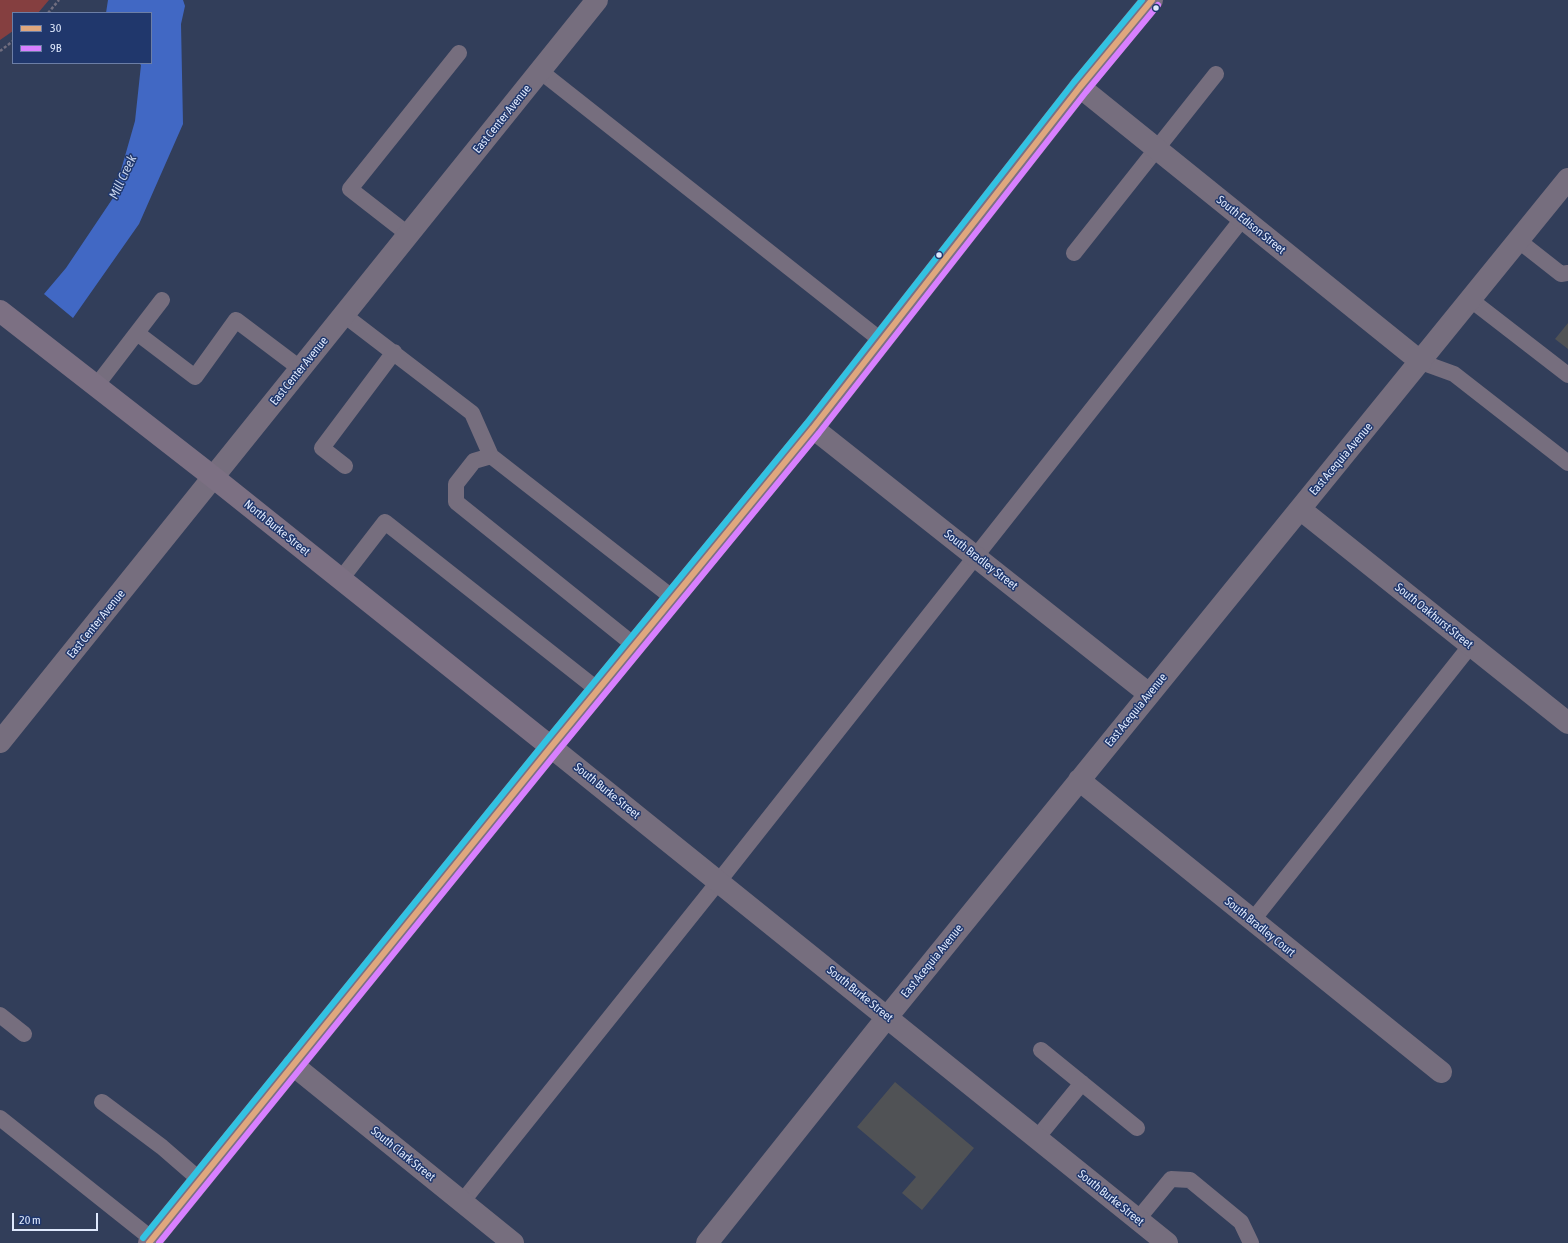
<!DOCTYPE html>
<html>
<head>
<meta charset="utf-8">
<style>
  body { margin:0 }
  #map { position:relative; width:1568px; height:1243px; overflow:hidden; background:#323e5a; font-family:"Asap Condensed",sans-serif }
  canvas { display:block }
  .legend { position:absolute; left:12px; top:12px; width:140px; height:52px; box-sizing:border-box; background:#20376c; border:1px solid #6c7ea6; margin:0; padding:5px 7px; list-style:none; font-size:12px; color:#dfe9fd }
  .legend li { display:flex; align-items:center; gap:8px; height:20px }
  .legend b { width:20px; border:1px solid #6c7ea6 }
  .scale { position:absolute; left:12px; top:1213px; width:86px; height:18px; box-sizing:border-box; border:2px solid #dfe9fd; border-top:0; padding-left:5px; font-size:12px; line-height:14px; white-space:nowrap; color:#dfe9fd; -webkit-text-stroke:3px #20376c; paint-order:stroke }
</style>
</head>
<body>
<div id="map">
<canvas width="1568" height="1243"></canvas>
<ul class="legend">
<li><b style="height:5px;background:#dfa77e"></b>30</li>
<li><b style="height:5px;background:#d880ff"></b>9B</li>
</ul>
<div class="scale">20 m</div>
</div>
<script>
const c = document.querySelector('canvas').getContext('2d');
c.lineJoin = 'round';
function fillPath(path, color) {
  c.fillStyle = color;
  c.fill(path, 'evenodd');
}
function shape(rows) {
  const path = new Path2D();
  for (const r of rows) {
    path.moveTo(r[0], r[1]);
    for (let i = 2; i < r.length; i += 2) path.lineTo(r[i], r[i + 1]);
  }
  return path;
}
function stroke(path, color, width, dash) {
  c.strokeStyle = color;
  c.lineWidth = width;
  c.lineCap = dash ? 'butt' : 'round';
  c.setLineDash(dash || []);
  c.stroke(path);
}
function label(font, color, halo, rows, align = 'center') {
  c.font = font + ' "Asap Condensed",sans-serif';
  c.lineWidth = 3;
  c.setLineDash([]);
  c.textBaseline = 'middle';
  c.strokeStyle = halo;
  c.fillStyle = color;
  for (const [text, x, y, turn = 0] of rows) {
    c.save();
    c.translate(x, y);
    c.rotate((+turn || 0) * Math.PI / 180);
    c.textAlign = isNaN(turn) ? turn : align;
    if (halo) c.strokeText(text, 0, 0);
    c.fillText(text, 0, 0);
    c.restore();
  }
}
fillPath(shape([
  [0,0,49,0,38,13,13,13,13,31,0,40]
]), '#853f40');
fillPath(shape([
  [108,0,183,0,185,6,181,24,183,124,139,224,73,318,44,294,66,268,113,198,135,121,141,65,139,63,151,63,151,13,106,13]
]), '#4168c4');
fillPath(shape([
  [1568,323,1568,349,1555,339],
  [895,1082,974,1148,922,1210,902,1193,916,1177,857,1127]
]), '#505255');
stroke(shape([
  [48,13,59,0],
  [0,51,13,41]
]), '#716e7f', 2.5, [3, 2]);
stroke(shape([
  [540,71,882,341],
  [409,235,350,189,459,53],
  [1519,241,1561,274,1568,273],
  [1074,253,1216,74],
  [1471,300,1568,375],
  [344,315,472,413,491,456],
  [137,333,195,377,236,320,301,369],
  [1421,362,1454,374,1568,463],
  [96,386,162,300],
  [345,466,322,448,394,352],
  [341,579,385,522,598,690],
  [634,645,456,502,456,484,474,461,491,456,673,598],
  [1252,921,1471,645],
  [0,1015,24,1034],
  [1041,1050,1137,1128],
  [102,1102,162,1147,200,1180],
  [0,1118,152,1239],
  [1037,1138,1082,1083],
  [462,1202,719,881,1243,218],
  [1138,1219,1171,1179,1190,1180,1241,1222,1251,1243]
]), '#766e7e', 16);
stroke(shape([
  [1080,87,1421,362],
  [813,428,1149,694],
  [1300,509,1568,723],
  [0,742,597,0],
  [551,747,1167,1243],
  [1079,780,1441,1072],
  [293,1065,513,1243],
  [707,1243,888,1016,1568,179]
]), '#766e7e', 22);
stroke(shape([
  [0,311,213,477,551,747],
  [149,1243,551,747,813,428,1080,87,1152,0]
]), '#7c7083', 22);
stroke(shape([
  [149,1243,551,747,813,428,1080,87,1152,0]
]), '#dfa77e', 6);
stroke(shape([
  [159,1243,557,752,819,433,1086,92,1158,5]
]), '#d880ff', 6);
stroke(shape([
  [143,1238,545,742,807,423,1074,82,1142,0]
]), '#33c2e2', 6);
for (const [x, y, r, color] of [
  [1156,8,3.5,"#dfe9fd"],
  [939,255,3.5,"#dfe9fd"]
]) {
  const dot = new Path2D();
  dot.arc(x, y, r, 0, 2 * Math.PI);
  c.fillStyle = color;
  c.fill(dot);
  stroke(dot, '#20376c', 1.5);
}
label('12px', '#dfe9fd', '#20376c', [
  ["East Center Avenue",502,119,-51],
  ["South Edison Street",1251,225,39],
  ["East Center Avenue",299,371,-51],
  ["East Acequia Avenue",1341,459,-50],
  ["North Burke Street",277,528,39],
  ["South Bradley Street",981,560,38],
  ["South Oakhurst Street",1434,616,39],
  ["East Center Avenue",96,624,-51],
  ["East Acequia Avenue",1136,710,-51],
  ["South Burke Street",607,791,39],
  ["South Bradley Court",1260,927,39],
  ["East Acequia Avenue",932,961,-51],
  ["South Burke Street",860,994,39],
  ["South Clark Street",403,1154,39],
  ["South Burke Street",1111,1198,39]
]);
label('italic 13px', '#c7d4ed', '#20376c', [
  ["Mill Creek",123,177,-65]
]);
</script>
</body>
</html>
